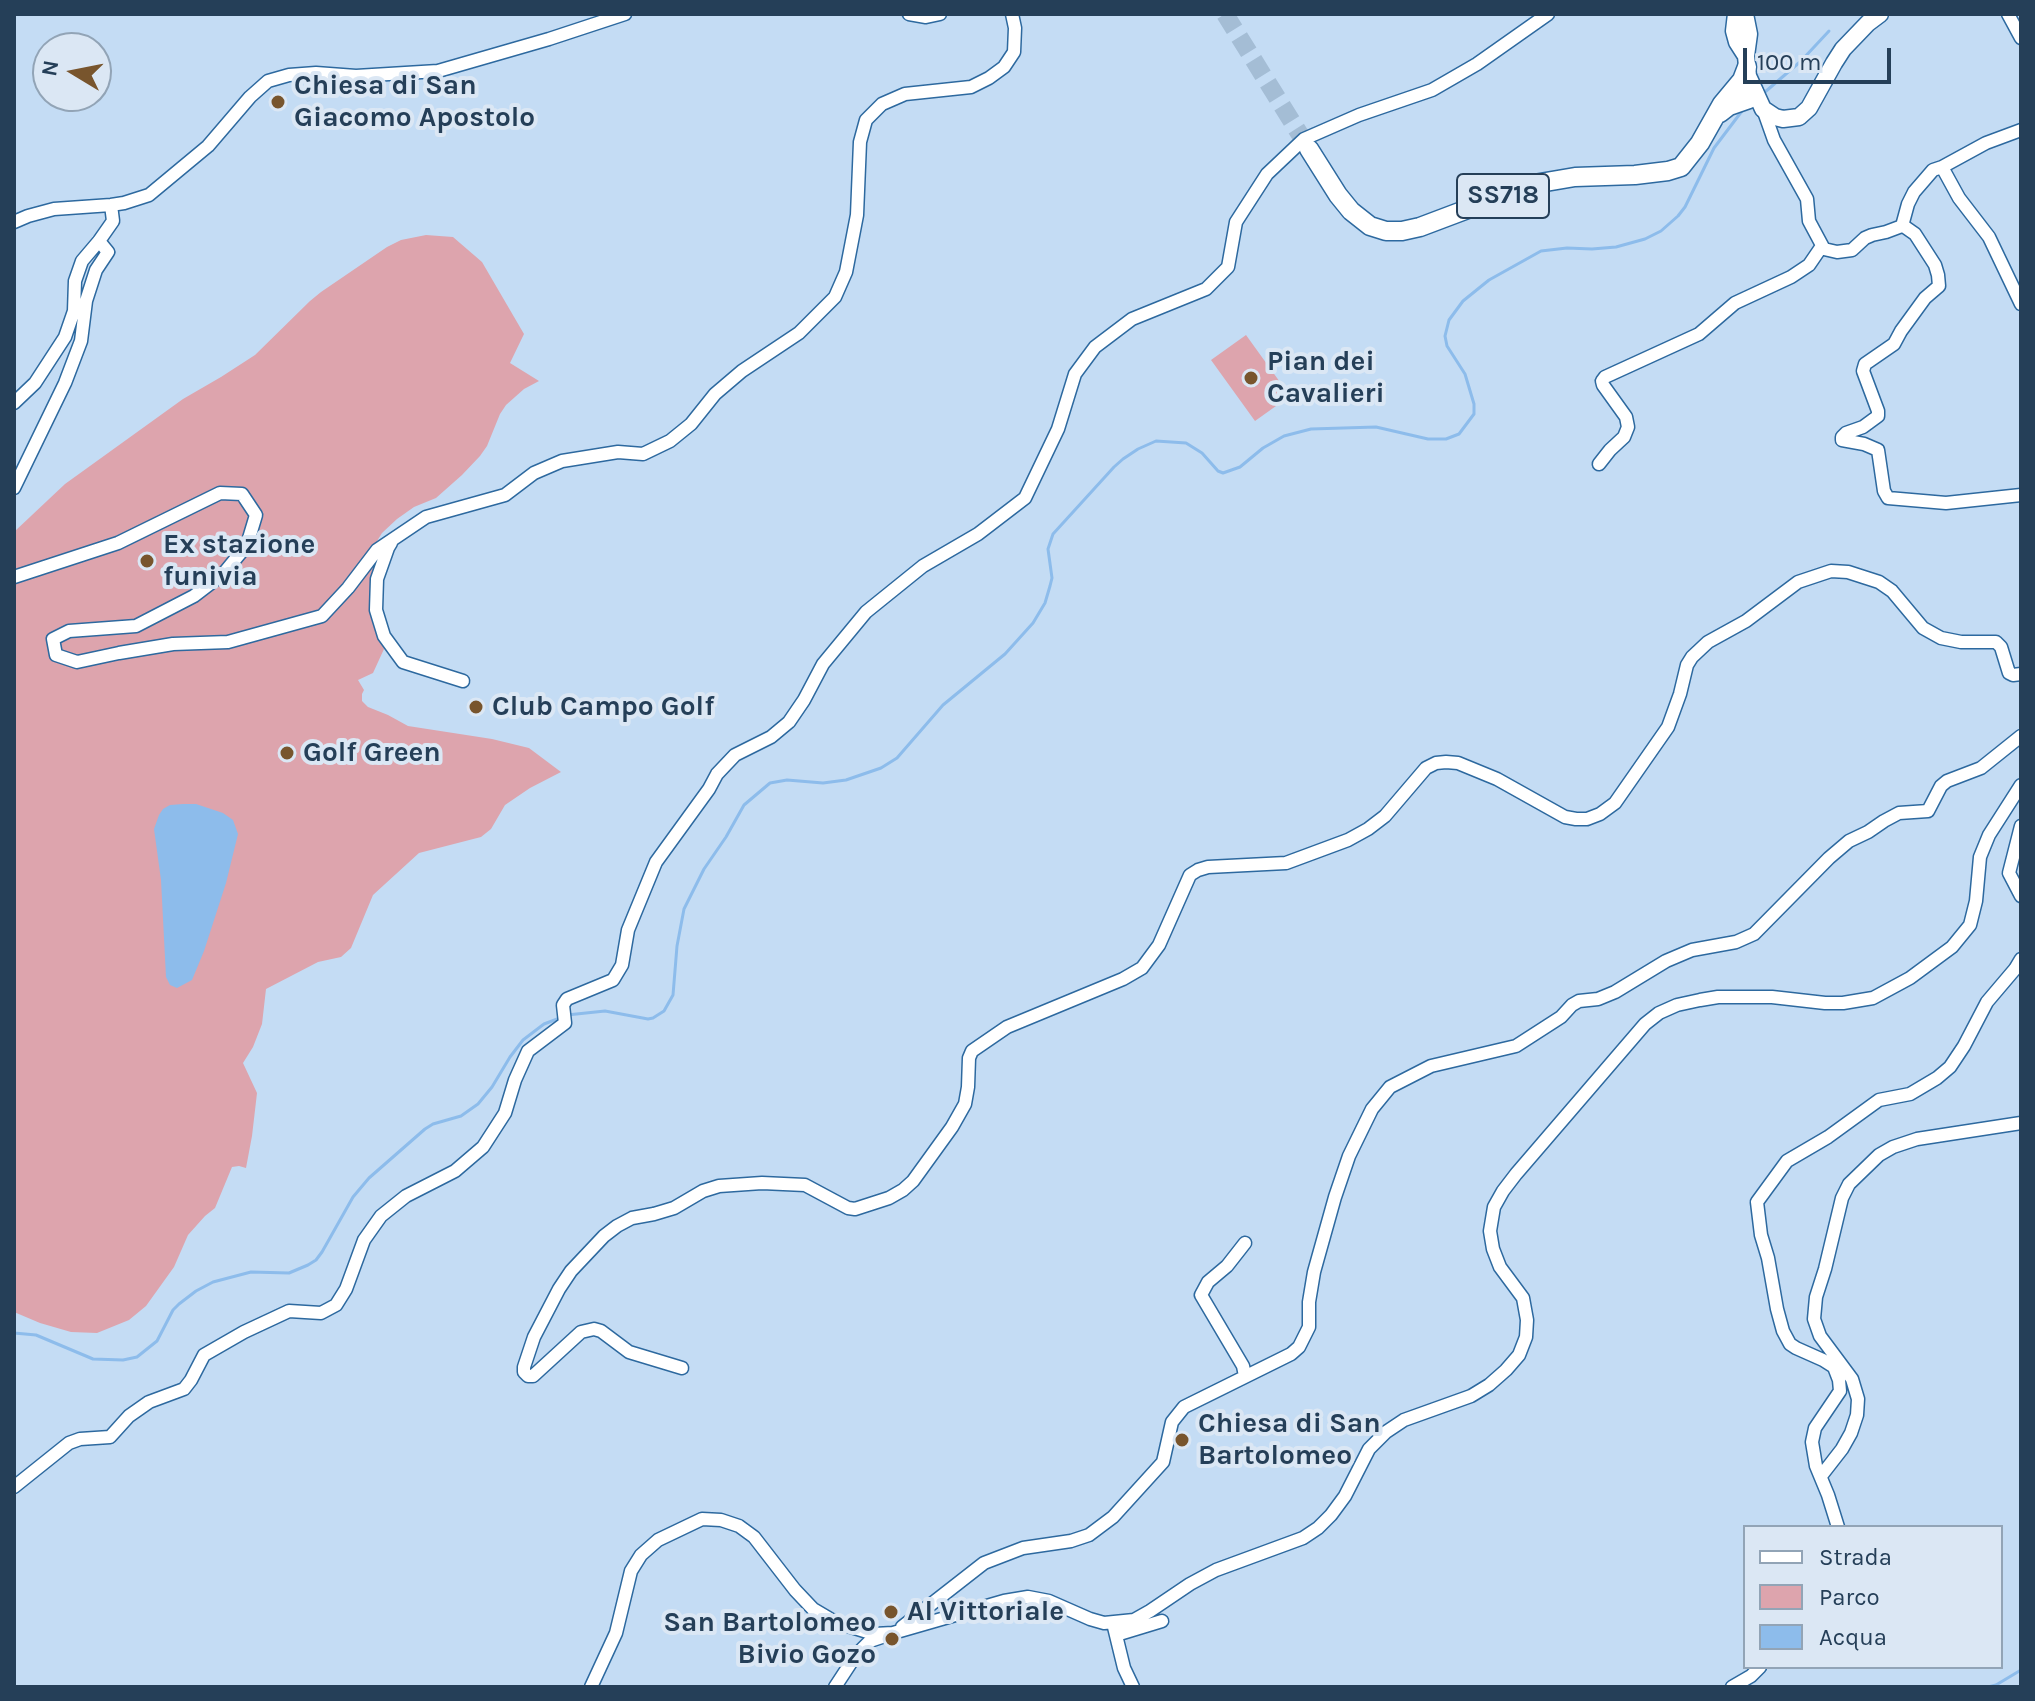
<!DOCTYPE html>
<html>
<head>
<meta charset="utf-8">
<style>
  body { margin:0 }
  #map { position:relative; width:2035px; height:1701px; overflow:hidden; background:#c4dcf4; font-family:Karla,sans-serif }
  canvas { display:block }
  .frame { position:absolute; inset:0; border:16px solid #253f58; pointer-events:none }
  .legend { position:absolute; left:1743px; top:1525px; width:260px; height:144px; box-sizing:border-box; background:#dbe7f4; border:2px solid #92a4b6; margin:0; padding:10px 14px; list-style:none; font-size:24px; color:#253f58 }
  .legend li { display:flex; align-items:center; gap:16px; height:40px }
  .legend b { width:40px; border:2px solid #92a4b6 }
  .north { position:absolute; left:32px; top:32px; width:80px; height:80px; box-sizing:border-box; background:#dbe7f4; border:2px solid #92a4b6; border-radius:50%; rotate:280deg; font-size:22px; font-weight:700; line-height:32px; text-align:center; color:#253f58 }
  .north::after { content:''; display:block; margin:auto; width:28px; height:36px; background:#78552d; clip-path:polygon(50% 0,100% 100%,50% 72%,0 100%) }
  .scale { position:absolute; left:1743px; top:48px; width:148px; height:36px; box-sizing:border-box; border:4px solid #253f58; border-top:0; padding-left:10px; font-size:24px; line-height:28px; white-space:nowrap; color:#253f58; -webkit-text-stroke:6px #dbe7f4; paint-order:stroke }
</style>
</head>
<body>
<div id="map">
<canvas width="2035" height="1701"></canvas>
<div class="frame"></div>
<ul class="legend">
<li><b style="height:10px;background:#fff"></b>Strada</li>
<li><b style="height:22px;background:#dda4ad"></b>Parco</li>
<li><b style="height:22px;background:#8dbceb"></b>Acqua</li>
</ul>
<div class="north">N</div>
<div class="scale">100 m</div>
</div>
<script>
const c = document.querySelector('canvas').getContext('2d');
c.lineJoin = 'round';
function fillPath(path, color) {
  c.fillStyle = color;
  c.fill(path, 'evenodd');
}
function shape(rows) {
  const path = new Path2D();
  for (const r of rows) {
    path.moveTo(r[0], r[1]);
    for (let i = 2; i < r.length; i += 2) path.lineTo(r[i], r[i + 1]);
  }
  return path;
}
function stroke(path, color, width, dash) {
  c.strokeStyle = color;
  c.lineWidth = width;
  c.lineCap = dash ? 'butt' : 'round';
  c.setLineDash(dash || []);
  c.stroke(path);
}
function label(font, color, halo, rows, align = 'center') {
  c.font = font + ' Karla,sans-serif';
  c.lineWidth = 8;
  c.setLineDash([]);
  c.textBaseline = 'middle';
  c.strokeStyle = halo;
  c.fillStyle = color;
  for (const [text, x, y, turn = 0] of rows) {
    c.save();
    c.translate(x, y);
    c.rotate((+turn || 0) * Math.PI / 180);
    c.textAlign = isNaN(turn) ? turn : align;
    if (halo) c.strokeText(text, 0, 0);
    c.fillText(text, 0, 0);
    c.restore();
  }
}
fillPath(shape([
  [426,235,453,237,482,262,524,334,510,363,539,381,524,389,506,405,500,414,487,446,480,456,462,475,436,498,414,507,397,519,382,533,374,546,381,557,373,579,384,649,373,673,358,680,364,690,362,694,362,701,368,707,388,715,408,726,492,739,529,748,561,772,530,788,505,805,491,829,481,837,419,853,373,895,351,948,341,957,318,962,266,989,262,1024,253,1047,243,1063,257,1093,252,1136,246,1168,239,1166,232,1167,215,1208,205,1216,188,1235,174,1267,146,1306,129,1320,97,1333,71,1332,40,1323,14,1312,14,532,65,484,183,399,221,377,255,355,310,301,321,292,387,247,401,240],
  [1246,335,1290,396,1255,421,1211,360]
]), '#dda4ad');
fillPath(shape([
  [183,804,196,804,223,813,233,820,238,834,226,883,204,951,192,980,177,988,170,985,166,977,161,880,154,829,159,815,163,809,170,805]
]), '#8dbceb');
stroke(shape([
  [1765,92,1801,61,1829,31],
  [567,1015,605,1011,648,1019,653,1018,664,1011,673,995,677,946,684,909,704,869,726,837,744,805,770,783,787,780,823,783,846,780,881,768,897,758,943,705,1005,654,1033,623,1045,603,1050,586,1052,578,1048,549,1053,534,1114,467,1123,459,1138,449,1156,441,1186,443,1202,453,1218,471,1223,473,1240,467,1263,448,1284,436,1311,429,1376,427,1428,439,1446,439,1459,434,1474,414,1474,404,1465,374,1447,346,1445,336,1449,320,1463,301,1489,280,1541,251,1567,248,1592,249,1616,247,1645,239,1661,231,1678,216,1685,207,1714,148,1742,111],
  [14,1333,36,1335,93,1359,123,1360,137,1357,157,1341,173,1310,179,1304,196,1291,213,1282,251,1272,289,1273,308,1265,316,1260,322,1252,353,1197,369,1178,425,1129,433,1124,461,1116,478,1104,492,1087,510,1057,523,1040,544,1024,560,1018],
  [1988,1687,1996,1685,2021,1670]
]), '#8dbceb', 3);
stroke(shape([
  [1225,14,1309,149]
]), '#a4bdd5', 18, [18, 9]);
const minor = shape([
  [909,14,926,17,940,14],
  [2008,14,2021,38],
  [1763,109,1774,140,1807,199,1809,221,1824,249,1837,252,1852,250,1865,238,1872,235,1886,232,1902,226,1905,227,1915,234,1935,265,1938,275,1939,286,1925,298,1901,331,1894,344,1865,364,1863,371,1878,411,1878,416,1863,427,1846,433,1842,437,1842,440,1864,444,1878,450,1884,491,1888,498,1946,503,2021,495],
  [1942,167,1986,143,2021,130],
  [14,222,28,216,54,209,111,205,124,203,149,195,208,146,250,97,268,81,289,75,316,73,356,76,438,71,549,39,625,14],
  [1902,226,1908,204,1914,192,1933,170,1942,167,1959,198,1989,237,2021,304],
  [14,403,35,383,65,337,74,311,75,281,82,261,99,241,113,221,111,205],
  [1599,464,1610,450,1624,437,1628,427,1626,417,1603,385,1602,381,1605,377,1699,334,1735,303,1791,277,1809,265,1822,246],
  [14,488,65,383,81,341,86,301,96,270,108,252,99,241],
  [391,543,388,548,377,579,376,610,384,636,403,662,463,681],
  [14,577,118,543,220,493,242,494,256,515,247,545,224,573,194,596,136,626,69,631,53,639,56,655,77,662,119,653,173,644,228,642,322,616,348,588,377,550,426,517,505,495,534,473,562,461,618,452,643,454,670,441,691,424,715,394,742,371,799,333,835,297,846,272,857,215,860,142,866,120,882,104,905,94,971,87,989,78,1004,67,1014,52,1015,28,1012,14],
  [2021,826,2009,873,2021,896],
  [1245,1243,1227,1266,1208,1282,1201,1295,1243,1366,1245,1376],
  [682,1368,629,1352,601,1331,594,1329,581,1332,533,1376,528,1376,524,1372,524,1367,534,1337,559,1289,571,1271,604,1236,617,1226,632,1218,654,1214,674,1208,703,1191,719,1186,762,1183,805,1185,848,1208,855,1209,889,1198,903,1190,913,1181,952,1127,965,1104,968,1087,969,1058,972,1051,1007,1027,1123,979,1142,968,1159,945,1190,875,1198,870,1208,867,1286,863,1348,840,1368,829,1385,816,1426,768,1436,763,1446,762,1458,763,1497,779,1565,817,1576,819,1587,819,1600,814,1615,803,1668,727,1680,694,1687,665,1692,657,1708,642,1746,621,1798,582,1831,571,1848,572,1879,582,1892,591,1923,628,1941,638,1961,642,1996,642,2001,647,2009,673,2013,675,2021,674],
  [1821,1476,1842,1449,1851,1433,1857,1415,1858,1399,1852,1379,1820,1336,1814,1319,1816,1297,1825,1269,1842,1198,1849,1184,1879,1155,1893,1147,1917,1139,2021,1123],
  [14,1487,69,1443,80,1439,110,1437,129,1416,149,1402,184,1389,191,1380,204,1355,244,1332,289,1311,321,1313,336,1305,346,1289,364,1240,381,1216,406,1196,455,1171,483,1147,505,1113,515,1080,528,1051,565,1023,563,1005,567,999,613,980,622,965,628,930,656,862,709,789,717,774,735,755,771,737,789,722,804,700,823,664,866,612,923,566,978,534,1025,498,1058,429,1075,374,1095,347,1132,319,1206,289,1228,267,1236,222,1267,174,1304,139,1359,115,1432,90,1477,64,1548,14],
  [1838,1527,1828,1495,1816,1466,1812,1442,1815,1428,1840,1391,1839,1380,1834,1367,1823,1360,1796,1348,1790,1344,1783,1331,1777,1309,1768,1258,1761,1235,1757,1202,1787,1161,1828,1137,1879,1100,1910,1094,1937,1078,1950,1067,1964,1046,1987,1002,2015,969,2021,959],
  [1113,1623,1124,1668,1133,1687],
  [902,1627,984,1563,1023,1548,1071,1541,1089,1535,1113,1517,1163,1462,1172,1422,1184,1407,1291,1354,1299,1347,1309,1327,1309,1302,1314,1272,1335,1197,1349,1156,1372,1109,1390,1087,1431,1066,1516,1046,1561,1017,1572,1005,1579,1001,1598,999,1615,992,1666,961,1692,950,1736,942,1754,934,1829,858,1849,841,1868,832,1884,821,1899,813,1928,811,1941,786,1947,781,1981,768,2021,736],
  [1116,1635,1162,1621],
  [591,1687,616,1633,631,1571,641,1555,658,1540,702,1519,721,1520,739,1526,754,1537,795,1590,813,1609,835,1622,874,1634,893,1633,1004,1601,1028,1597,1049,1601,1090,1619,1104,1623,1134,1620,1150,1611,1190,1584,1216,1570,1303,1538,1318,1528,1331,1515,1345,1496,1369,1449,1386,1432,1404,1420,1471,1396,1489,1385,1506,1370,1519,1355,1526,1337,1527,1320,1523,1298,1500,1267,1493,1249,1490,1231,1494,1207,1503,1191,1516,1174,1645,1024,1659,1013,1677,1005,1700,1000,1718,997,1772,997,1825,1003,1843,1003,1873,998,1910,978,1952,947,1970,925,1976,901,1980,857,1989,835,2021,785],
  [835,1687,856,1655,870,1641,882,1637],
  [1732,1687,1751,1676,1760,1667]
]);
const major = shape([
  [1736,14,1734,31,1737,42,1746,56],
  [1745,14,1749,34,1746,56,1748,76,1763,109,1775,117,1783,119,1799,117,1809,108,1834,63,1843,49,1868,23,1880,14]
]);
const highway = shape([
  [1720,113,1729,106,1749,99,1754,92],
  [1309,149,1338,195,1351,211,1370,226,1386,231,1402,231,1420,227,1534,184,1575,177,1635,175,1668,171,1681,167,1700,143,1722,104,1742,80,1747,67]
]);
stroke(minor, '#2d699f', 15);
stroke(major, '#2d699f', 19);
stroke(highway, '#2d699f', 21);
stroke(minor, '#fff', 12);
stroke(major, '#fff', 16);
stroke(highway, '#fff', 18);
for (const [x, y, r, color] of [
  [278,102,8,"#78552d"],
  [1251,378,8,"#78552d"],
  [147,561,8,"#78552d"],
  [476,707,8,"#78552d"],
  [287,753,8,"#78552d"],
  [1182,1440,8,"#78552d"],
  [891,1612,8,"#78552d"],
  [892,1639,8,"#78552d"]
]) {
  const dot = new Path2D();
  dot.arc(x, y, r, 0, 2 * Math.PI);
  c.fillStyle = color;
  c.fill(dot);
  stroke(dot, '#dbe7f4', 3);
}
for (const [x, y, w] of [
  [1503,196,92]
]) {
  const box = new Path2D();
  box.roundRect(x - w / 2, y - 22, w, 44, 6);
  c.fillStyle = '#dbe7f4';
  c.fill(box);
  stroke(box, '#253f58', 2);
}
label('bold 26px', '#253f58', null, [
  ["SS718",1503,196]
]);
label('bold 28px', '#253f58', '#dbe7f4', [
  ["Chiesa di San",294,86],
  ["Giacomo Apostolo",294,118],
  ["Pian dei",1267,362],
  ["Cavalieri",1267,394],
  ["Ex stazione",163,545],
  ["funivia",163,577],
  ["Club Campo Golf",492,707],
  ["Golf Green",303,753],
  ["Chiesa di San",1198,1424],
  ["Bartolomeo",1198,1456],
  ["Al Vittoriale",907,1612],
  ["San Bartolomeo",876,1623,"right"],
  ["Bivio Gozo",876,1655,"right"]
], 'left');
</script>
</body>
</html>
